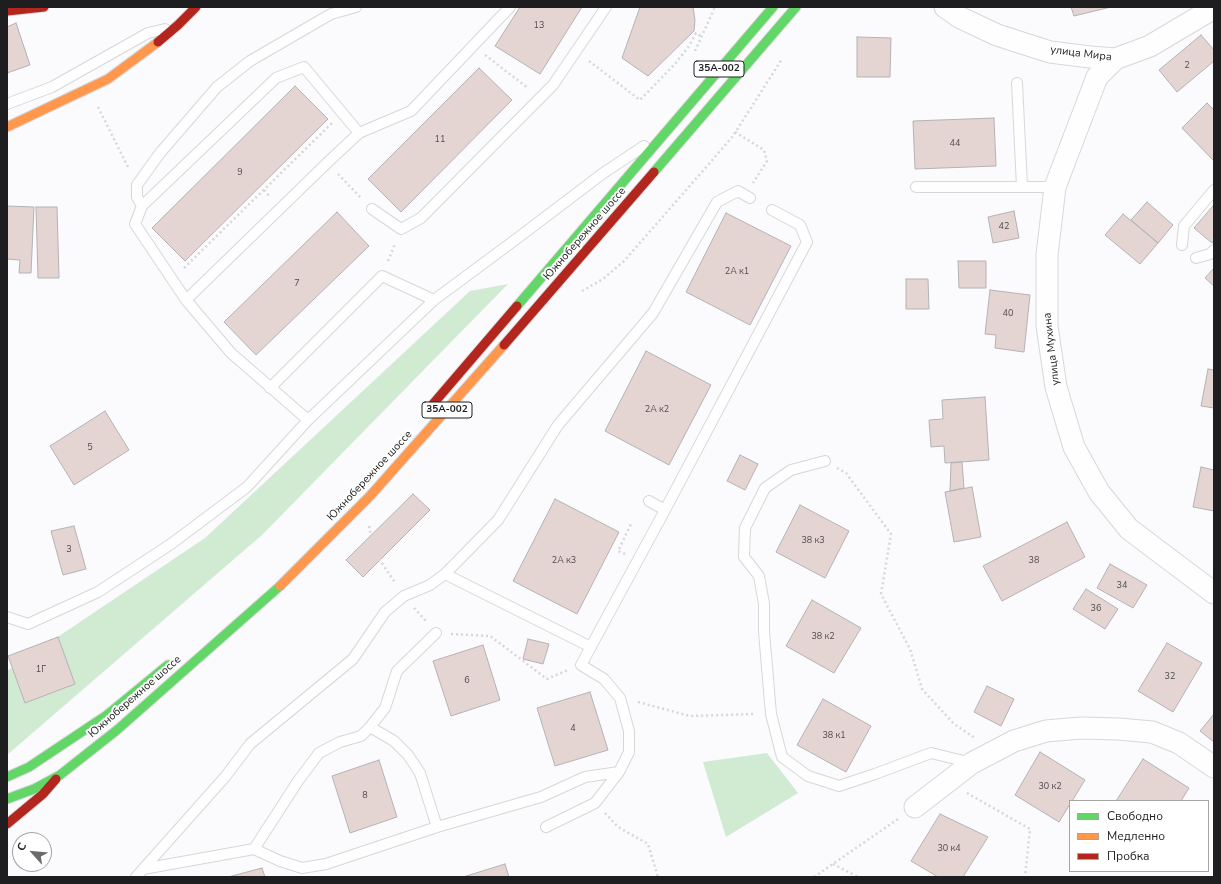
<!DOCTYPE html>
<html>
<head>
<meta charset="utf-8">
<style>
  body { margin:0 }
  #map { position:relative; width:1221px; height:884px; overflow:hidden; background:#fbfafd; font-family:"Nunito Sans",sans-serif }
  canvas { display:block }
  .frame { position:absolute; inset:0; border:8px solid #1e1e20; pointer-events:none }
  .legend { position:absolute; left:1069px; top:800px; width:140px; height:72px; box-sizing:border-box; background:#fff; border:1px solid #a5a5a6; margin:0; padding:5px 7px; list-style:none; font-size:12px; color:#1e1e20 }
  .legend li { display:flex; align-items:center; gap:8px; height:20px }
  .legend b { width:20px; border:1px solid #a5a5a6 }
  .north { position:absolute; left:12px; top:832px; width:40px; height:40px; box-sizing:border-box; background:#fff; border:1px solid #a5a5a6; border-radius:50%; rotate:297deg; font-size:11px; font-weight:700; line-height:16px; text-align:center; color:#1e1e20 }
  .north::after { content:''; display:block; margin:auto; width:14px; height:18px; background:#6b6b6d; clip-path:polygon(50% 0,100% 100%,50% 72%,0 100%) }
</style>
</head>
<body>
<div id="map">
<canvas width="1221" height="884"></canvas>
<div class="frame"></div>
<ul class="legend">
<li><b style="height:5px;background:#63d668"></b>Свободно</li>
<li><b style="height:5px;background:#ff974d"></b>Медленно</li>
<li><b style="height:5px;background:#b3261e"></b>Пробка</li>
</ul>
<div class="north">С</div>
</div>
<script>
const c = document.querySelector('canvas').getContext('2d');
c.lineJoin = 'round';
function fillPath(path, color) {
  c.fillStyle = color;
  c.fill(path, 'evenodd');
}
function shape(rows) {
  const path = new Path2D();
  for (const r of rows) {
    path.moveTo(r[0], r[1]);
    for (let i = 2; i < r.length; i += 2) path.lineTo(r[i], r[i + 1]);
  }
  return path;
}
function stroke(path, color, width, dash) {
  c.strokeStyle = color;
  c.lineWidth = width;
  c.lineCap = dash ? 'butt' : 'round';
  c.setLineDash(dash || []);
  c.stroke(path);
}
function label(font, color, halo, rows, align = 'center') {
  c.font = font + ' "Nunito Sans",sans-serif';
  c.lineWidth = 4;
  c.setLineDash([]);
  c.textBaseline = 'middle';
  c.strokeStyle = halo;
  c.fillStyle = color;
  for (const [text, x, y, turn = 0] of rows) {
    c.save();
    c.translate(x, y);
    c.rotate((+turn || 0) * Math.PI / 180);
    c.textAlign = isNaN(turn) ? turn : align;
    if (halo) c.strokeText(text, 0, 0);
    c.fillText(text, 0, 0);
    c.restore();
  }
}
fillPath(shape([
  [508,284,262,535,7,755,7,671,205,538,470,291],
  [767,753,798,793,726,837,703,762]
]), '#d1ebd3');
const building = shape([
  [520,7,582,7,540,74,495,46,520,7],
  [640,7,693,7,695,20,694,31,648,76,622,58,640,7],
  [1071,7,1111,7,1074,16,1071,7],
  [16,23,30,65,7,73,7,27,16,23],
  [1201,35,1214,50,1214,61,1177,92,1159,70,1201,35],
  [857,37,891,38,890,77,857,77,857,37],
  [479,68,512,100,401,212,368,179,479,68],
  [295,86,328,119,185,261,152,228,295,86],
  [1207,103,1214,110,1214,161,1182,128,1207,103],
  [994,118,996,166,915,169,913,121,994,118],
  [1147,202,1173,225,1158,243,1131,220,1147,202],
  [7,206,34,207,31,273,19,273,20,260,7,259,7,206],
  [1213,206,1214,207,1214,240,1212,243,1194,228,1213,206],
  [36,207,57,207,59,278,38,278,36,207],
  [1014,211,1019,238,993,243,988,217,1014,211],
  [337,212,369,246,256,355,224,322,337,212],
  [726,213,791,246,750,325,686,292,726,213],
  [1123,214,1158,243,1140,264,1105,235,1123,214],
  [958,261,986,261,986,288,959,288,958,261],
  [1214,268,1214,286,1205,278,1214,268],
  [906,279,928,279,929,309,906,309,906,279],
  [990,290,1030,295,1024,352,995,348,996,335,985,334,990,290],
  [646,351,711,385,669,465,605,431,646,351],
  [1208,369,1214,370,1214,408,1201,406,1208,369],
  [985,397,989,460,945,463,944,446,931,447,929,420,943,419,942,400,985,397],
  [105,411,129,450,74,485,50,446,105,411],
  [740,455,758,464,745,490,727,481,740,455],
  [962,462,964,488,950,491,951,463,962,462],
  [1201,467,1214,470,1214,511,1193,507,1201,467],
  [972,487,981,537,954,542,945,492,972,487],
  [413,494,430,510,363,577,346,560,413,494],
  [555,499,619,532,577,614,513,581,555,499],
  [800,505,849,531,825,578,776,552,800,505],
  [1067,522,1085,557,1002,601,983,566,1067,522],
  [74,526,86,569,63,575,51,531,74,526],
  [1110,564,1147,585,1133,608,1097,588,1110,564],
  [1086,589,1118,609,1105,629,1073,609,1086,589],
  [812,600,861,628,834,673,786,646,812,600],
  [58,637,75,684,25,703,8,656,58,637],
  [528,639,549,644,543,664,523,659,528,639],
  [1167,643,1202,663,1173,712,1138,691,1167,643],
  [483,645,500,700,451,716,433,661,483,645],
  [987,686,1014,699,1001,726,974,712,987,686],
  [590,692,608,750,555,766,537,708,590,692],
  [823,699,871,726,846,772,797,745,823,699],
  [1214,714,1214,742,1200,731,1214,714],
  [1040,752,1085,780,1072,801,1070,801,1070,804,1059,822,1015,795,1040,752],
  [1143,759,1189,788,1181,801,1116,801,1143,759],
  [379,760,397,817,350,833,332,776,379,760],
  [940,814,988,837,963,877,938,877,911,861,940,814],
  [505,864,509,877,463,877,505,864],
  [262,868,265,877,228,877,262,868]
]);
fillPath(building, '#e4d5d3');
stroke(building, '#b4b2b4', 1);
const lane = shape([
  [1017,83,1022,187],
  [7,104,52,87,148,33,165,29],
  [359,133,411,111,510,7],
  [916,187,1055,187],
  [142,206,135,224,186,300,231,353,308,420],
  [372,209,401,229,421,218,553,85,606,7],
  [1182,245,1184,226,1214,190],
  [1196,258,1210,254,1214,250],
  [186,300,327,163,359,133,304,67,276,78,142,206,137,197,137,185,160,153,217,87,250,61,331,14,356,7],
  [270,388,382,276,434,300],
  [825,461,791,470,765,488,745,528,744,557,759,576,764,604,764,632,771,714,782,757,808,776,839,786,875,774,931,753,972,763],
  [649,501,665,510],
  [445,574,591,647],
  [7,617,28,624,98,592,171,544,247,487,308,420,434,300,519,237,602,174,644,146],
  [370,727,394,741,408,755,420,773,437,827],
  [546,827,595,803,619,772],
  [254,849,298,781,319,753,340,742,361,736,370,727,385,708,397,671,436,633],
  [143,869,254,849,280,861,302,868,326,864,437,827,541,797,585,777,619,772,629,752,629,731,620,698,604,679,581,665,665,510,807,242,800,225,772,210],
  [136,877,225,777,250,744,353,659,385,612,404,596,430,585,445,574,498,520,558,425,653,313,717,202,738,191,750,198]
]);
const street = shape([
  [945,7,959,17,997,35,1050,52,1090,57,1115,59,1150,46,1214,8],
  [1115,59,1097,77,1055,187,1047,255,1047,326,1056,387,1074,447,1099,492,1129,529,1214,593],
  [915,807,972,763,1014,741,1046,731,1081,728,1119,729,1152,732,1179,743,1214,767]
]);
const fast = shape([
  [654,172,796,7],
  [517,306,773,7],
  [7,777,29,767,107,715,168,665],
  [7,799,34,789,60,775,117,730,280,586]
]);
const slow = shape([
  [7,127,108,79,158,42],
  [280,586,370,496,504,345]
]);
const jam = shape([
  [7,11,44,7],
  [158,42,178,25,196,7],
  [504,345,654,172],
  [433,404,517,306],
  [7,824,43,794,56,779]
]);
stroke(lane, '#d7d7d9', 12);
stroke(street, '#d7d7d9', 23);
stroke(fast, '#d7d7d9', 11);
stroke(slow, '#d7d7d9', 11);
stroke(jam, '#d7d7d9', 11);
stroke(shape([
  [695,51,715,7],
  [485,55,528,88],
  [589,61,640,100,675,64,689,46,696,33,701,36],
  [98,107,129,169],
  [735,132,764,150,767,161,753,183],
  [338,174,361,198],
  [264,190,270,197],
  [388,261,395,244],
  [184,268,332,123],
  [582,291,603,279,624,261,708,165,733,136,782,59],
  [837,468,846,473,891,534,881,594,910,649,922,689,954,724,975,738],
  [369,526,371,536],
  [625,554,618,551,632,522],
  [379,559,396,584],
  [414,608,426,621],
  [451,634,490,636,547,679,568,670],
  [638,702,690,716,755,714],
  [967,793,1030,829,1025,877],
  [605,813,618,827,648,844,658,877],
  [833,864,858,877],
  [814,877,898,819]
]), '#d7d7d8', 2.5, [2, 3]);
stroke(lane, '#fefeff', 10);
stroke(street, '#fefeff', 21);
stroke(fast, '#63d668', 9);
stroke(slow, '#ff974d', 9);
stroke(jam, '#b3261e', 9);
label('9px', '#504c4d', null, [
  ["13",539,26],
  ["2",1187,66],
  ["11",440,140],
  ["44",955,144],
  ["9",240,173],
  ["42",1004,227],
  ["2А к1",737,272],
  ["7",297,284],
  ["40",1008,314],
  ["2А к2",657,410],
  ["5",90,448],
  ["38 к3",813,541],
  ["3",69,550],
  ["2А к3",564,561],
  ["38",1034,561],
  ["34",1122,586],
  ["36",1096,609],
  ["38 к2",823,637],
  ["1Г",41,670],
  ["32",1170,677],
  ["6",467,681],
  ["4",573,729],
  ["38 к1",834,736],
  ["30 к2",1050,787],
  ["8",365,796],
  ["30 к4",949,849]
]);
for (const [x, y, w] of [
  [719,69,50],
  [447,410,50]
]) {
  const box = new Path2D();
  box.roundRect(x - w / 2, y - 8, w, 16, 3);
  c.fillStyle = '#fff';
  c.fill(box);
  stroke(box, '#1e1e20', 1);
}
label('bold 10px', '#1e1e20', null, [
  ["35А-002",719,69],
  ["35А-002",447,410]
]);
label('11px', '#1e1e20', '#fff', [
  ["улица Мира",1081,54,7],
  ["Южнобережное шоссе",585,234,-49],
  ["улица Мухина",1052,349,-97],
  ["Южнобережное шоссе",370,476,-47],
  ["Южнобережное шоссе",135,697,-41]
]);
</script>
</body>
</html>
